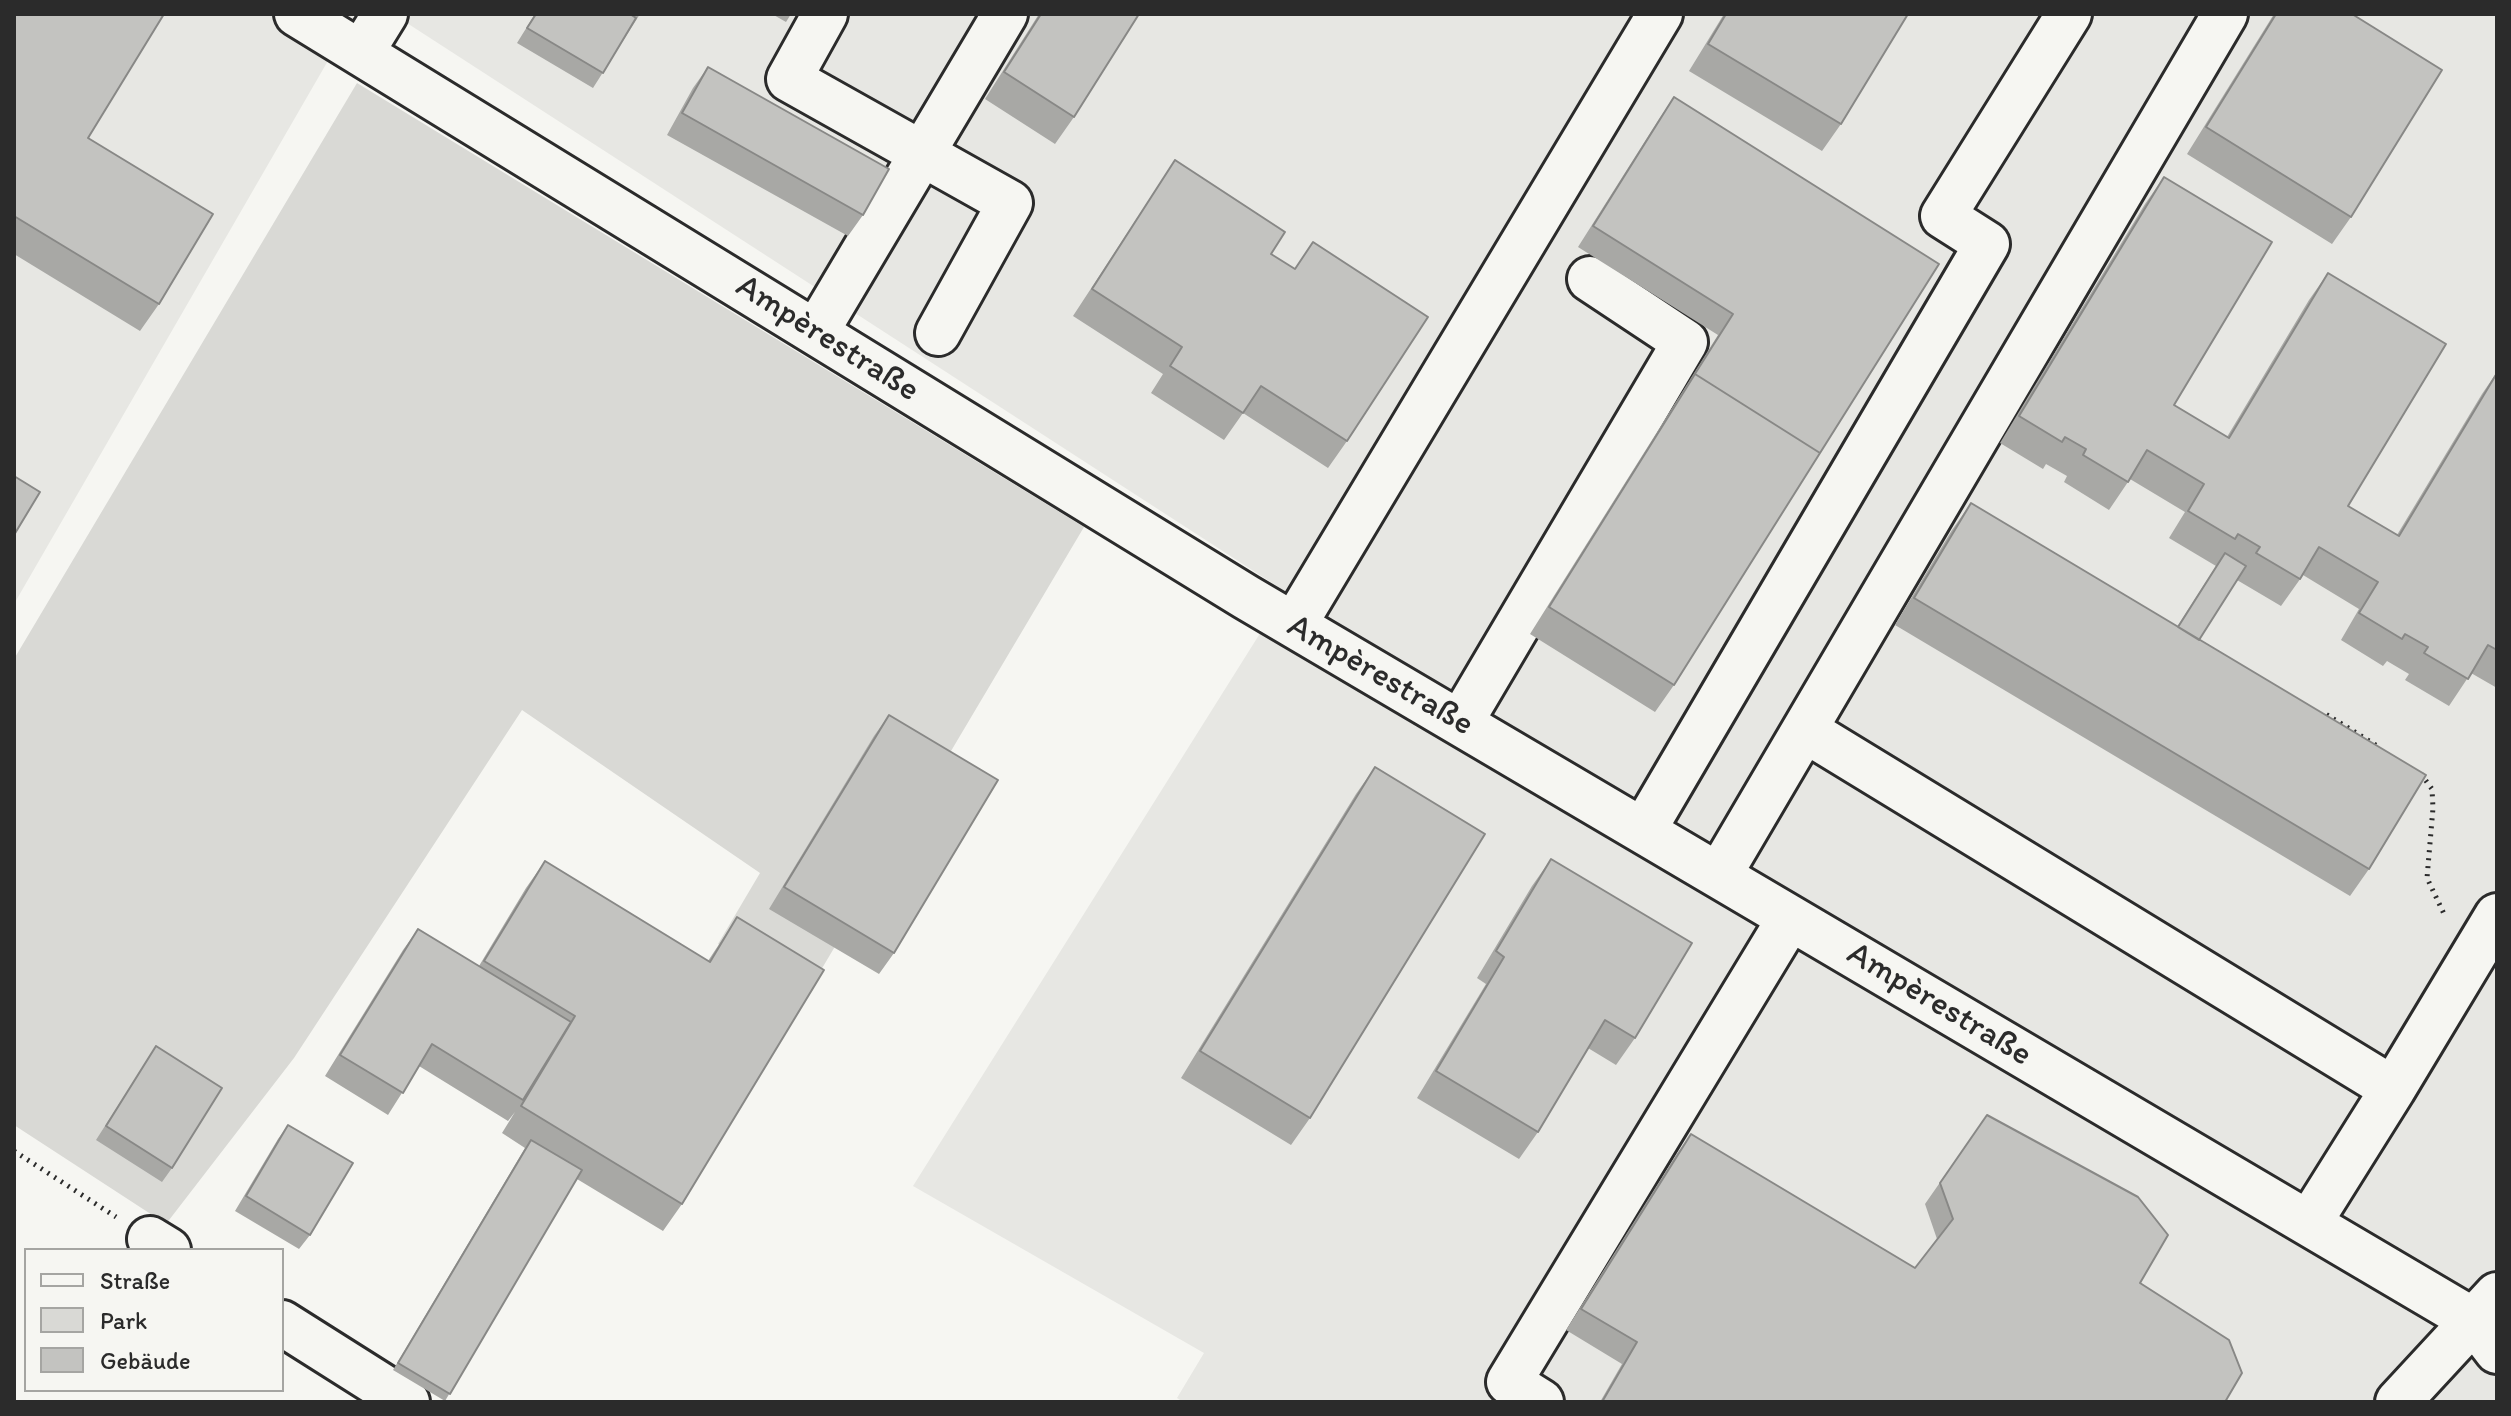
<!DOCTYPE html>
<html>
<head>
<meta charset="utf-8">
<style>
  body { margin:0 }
  #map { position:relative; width:2511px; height:1416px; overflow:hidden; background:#f6f6f2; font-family:Itim,sans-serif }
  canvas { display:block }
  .frame { position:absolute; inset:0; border:16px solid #2b2b2b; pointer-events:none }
  .legend { position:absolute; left:24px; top:1248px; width:260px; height:144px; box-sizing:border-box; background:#f6f6f2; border:2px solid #a5a5a2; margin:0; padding:10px 14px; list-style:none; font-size:24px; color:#2b2b2b }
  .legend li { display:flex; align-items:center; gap:16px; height:40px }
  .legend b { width:40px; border:2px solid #a5a5a2 }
</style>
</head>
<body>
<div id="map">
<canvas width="2511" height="1416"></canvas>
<div class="frame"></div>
<ul class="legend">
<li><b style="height:10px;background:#f6f6f2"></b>Straße</li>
<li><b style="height:22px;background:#d9d9d5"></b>Park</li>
<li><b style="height:22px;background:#c3c3c0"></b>Gebäude</li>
</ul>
</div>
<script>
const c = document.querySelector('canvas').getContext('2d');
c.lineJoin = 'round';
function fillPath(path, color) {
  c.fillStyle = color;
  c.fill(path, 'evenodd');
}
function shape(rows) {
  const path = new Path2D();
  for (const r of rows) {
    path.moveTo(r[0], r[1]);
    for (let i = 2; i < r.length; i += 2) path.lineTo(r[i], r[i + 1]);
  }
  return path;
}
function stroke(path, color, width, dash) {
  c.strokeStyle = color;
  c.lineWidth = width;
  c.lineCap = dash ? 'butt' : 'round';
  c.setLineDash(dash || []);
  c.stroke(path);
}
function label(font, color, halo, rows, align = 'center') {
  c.font = font + ' Itim,sans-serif';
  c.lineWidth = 6;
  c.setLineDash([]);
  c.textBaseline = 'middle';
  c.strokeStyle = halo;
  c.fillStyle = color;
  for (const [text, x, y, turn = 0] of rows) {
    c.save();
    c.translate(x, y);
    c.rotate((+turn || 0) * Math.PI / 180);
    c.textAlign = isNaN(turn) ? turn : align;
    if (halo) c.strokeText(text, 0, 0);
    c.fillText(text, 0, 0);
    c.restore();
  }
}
fillPath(shape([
  [14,14,355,14,14,604],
  [393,14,2497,14,2497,1402,1183,1402,1177,1398,1204,1353,913,1186,1286,592]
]), '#e7e7e3');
fillPath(shape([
  [357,83,1084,527,805,997,718,944,760,873,522,710,294,1058,166,1224,14,1125,14,659]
]), '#d9d9d5');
const minor = shape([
  [297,14,1246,597,2474,1321,2497,1351],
  [825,14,789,79,1010,203,938,333],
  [361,53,385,14],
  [816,332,1005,14],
  [1294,625,1660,14],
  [1460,723,1685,342,1590,279],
  [1805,730,2393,1089,2309,1223],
  [1643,831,1987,244,1943,216,2069,14],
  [1719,875,2225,14],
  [2393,1089,2497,916],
  [150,1239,168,1250],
  [282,1323,407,1402],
  [1541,1402,1509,1382,1790,918],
  [2398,1402,2497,1295]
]);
stroke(minor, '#2b2b2b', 50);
stroke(shape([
  [2321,717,2324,713,2379,747],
  [2421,774,2432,789,2433,808,2427,878,2445,916],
  [14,1151,116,1217]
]), '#2b2b2b', 5, [2, 6]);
stroke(minor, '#f6f6f2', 44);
fillPath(shape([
  [14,14,88,138,159,304,140,331,14,254],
  [535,14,640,14,593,88,517,43],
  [772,14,791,14,786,22],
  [1039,14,1139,14,1074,117,1055,144,985,99],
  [1724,14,1908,14,1841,124,1822,151,1689,71],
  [2274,14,2352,14,2351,217,2332,244,2187,154],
  [708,67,863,215,848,236,667,135,693,88],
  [1674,97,1939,264,1674,685,1655,712,1530,634,1718,335,1578,247,1659,119],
  [1175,160,1271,254,1347,441,1328,468,1243,413,1224,440,1151,393,1163,374,1073,316],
  [2164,177,2174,405,2227,437,2309,300,2328,273,2348,506,2397,535,2482,394,2497,372,2497,688,2471,673,2449,706,2405,680,2409,674,2387,661,2383,666,2341,640,2359,609,2303,575,2281,606,2237,580,2199,640,2369,869,2350,896,1895,625,1952,530,1971,503,2177,627,2216,566,2169,538,2185,512,2130,479,2109,510,2064,482,2067,476,2046,464,2043,469,2000,443,2145,204],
  [889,715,894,953,879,974,769,909,874,736],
  [1375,767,1310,1118,1291,1145,1181,1078,1356,794],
  [1551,859,1635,1038,1616,1065,1588,1048,1538,1132,1519,1159,1417,1098,1486,984,1477,978,1532,886],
  [545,861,708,961,737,917,682,1204,663,1231,577,1179,445,1401,393,1370,525,1148,502,1133,515,1112,508,1121,419,1066,388,1115,325,1076,403,950,418,929,479,966,526,888],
  [156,1046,172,1168,162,1182,96,1140],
  [1987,1115,2140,1283,2225,1402,1600,1402,1622,1364,1566,1330,1676,1155,1691,1134,1915,1268,1937,1239,1925,1204],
  [288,1125,310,1235,299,1249,235,1211,278,1139]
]), '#a8a8a5');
const building = shape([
  [14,14,164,14,88,138,213,214,159,304,14,216,14,14],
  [536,14,630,14,636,18,603,73,527,28,536,14],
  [1041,14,1139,14,1074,117,1004,72,1041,14],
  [1726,14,1908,14,1841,124,1708,44,1726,14],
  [2276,14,2352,14,2442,70,2351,217,2206,127,2276,14],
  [708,67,889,169,863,215,682,113,708,67],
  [1674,97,1939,264,1820,453,1695,374,1691,380,1733,314,1593,226,1674,97],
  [1175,160,1285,232,1271,254,1295,269,1313,242,1428,317,1347,441,1261,386,1243,413,1170,366,1182,347,1092,289,1175,160],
  [2164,177,2272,242,2174,405,2229,438,2328,273,2446,344,2348,506,2399,536,2497,373,2497,650,2488,645,2468,679,2424,653,2428,647,2405,634,2402,639,2359,613,2378,582,2319,547,2300,579,2256,553,2260,547,2238,534,2235,539,2188,511,2204,484,2147,450,2128,482,2083,455,2086,449,2065,437,2062,442,2019,416,2164,177],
  [1695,374,1820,453,1674,685,1549,607,1695,374],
  [14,476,40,492,14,535,14,476],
  [1971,503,2426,775,2369,869,1914,598,1971,503],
  [2225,553,2246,566,2199,640,2178,627,2225,553],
  [889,715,998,780,894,953,784,887,889,715],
  [1375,767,1485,834,1310,1118,1200,1051,1375,767],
  [1551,859,1692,943,1635,1038,1605,1020,1538,1132,1436,1071,1504,957,1496,951,1551,859],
  [545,861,710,962,737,917,824,970,682,1204,521,1106,575,1016,484,961,545,861],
  [418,929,571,1022,523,1100,432,1044,403,1093,340,1055,418,929],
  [156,1046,222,1088,172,1168,106,1126,156,1046],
  [1987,1115,2138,1197,2168,1235,2140,1283,2229,1340,2242,1373,2225,1402,1602,1402,1637,1342,1581,1309,1691,1134,1915,1268,1953,1219,1940,1183,1987,1115],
  [288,1125,353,1163,310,1235,246,1196,288,1125],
  [531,1140,582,1170,450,1394,398,1363,531,1140]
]);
fillPath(building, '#c3c3c0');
stroke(building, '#888886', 2);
label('34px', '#2b2b2b', '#f6f6f2', [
  ["Ampèrestraße",827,339,32],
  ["Ampèrestraße",1380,676,30],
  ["Ampèrestraße",1939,1005,31]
]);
</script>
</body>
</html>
